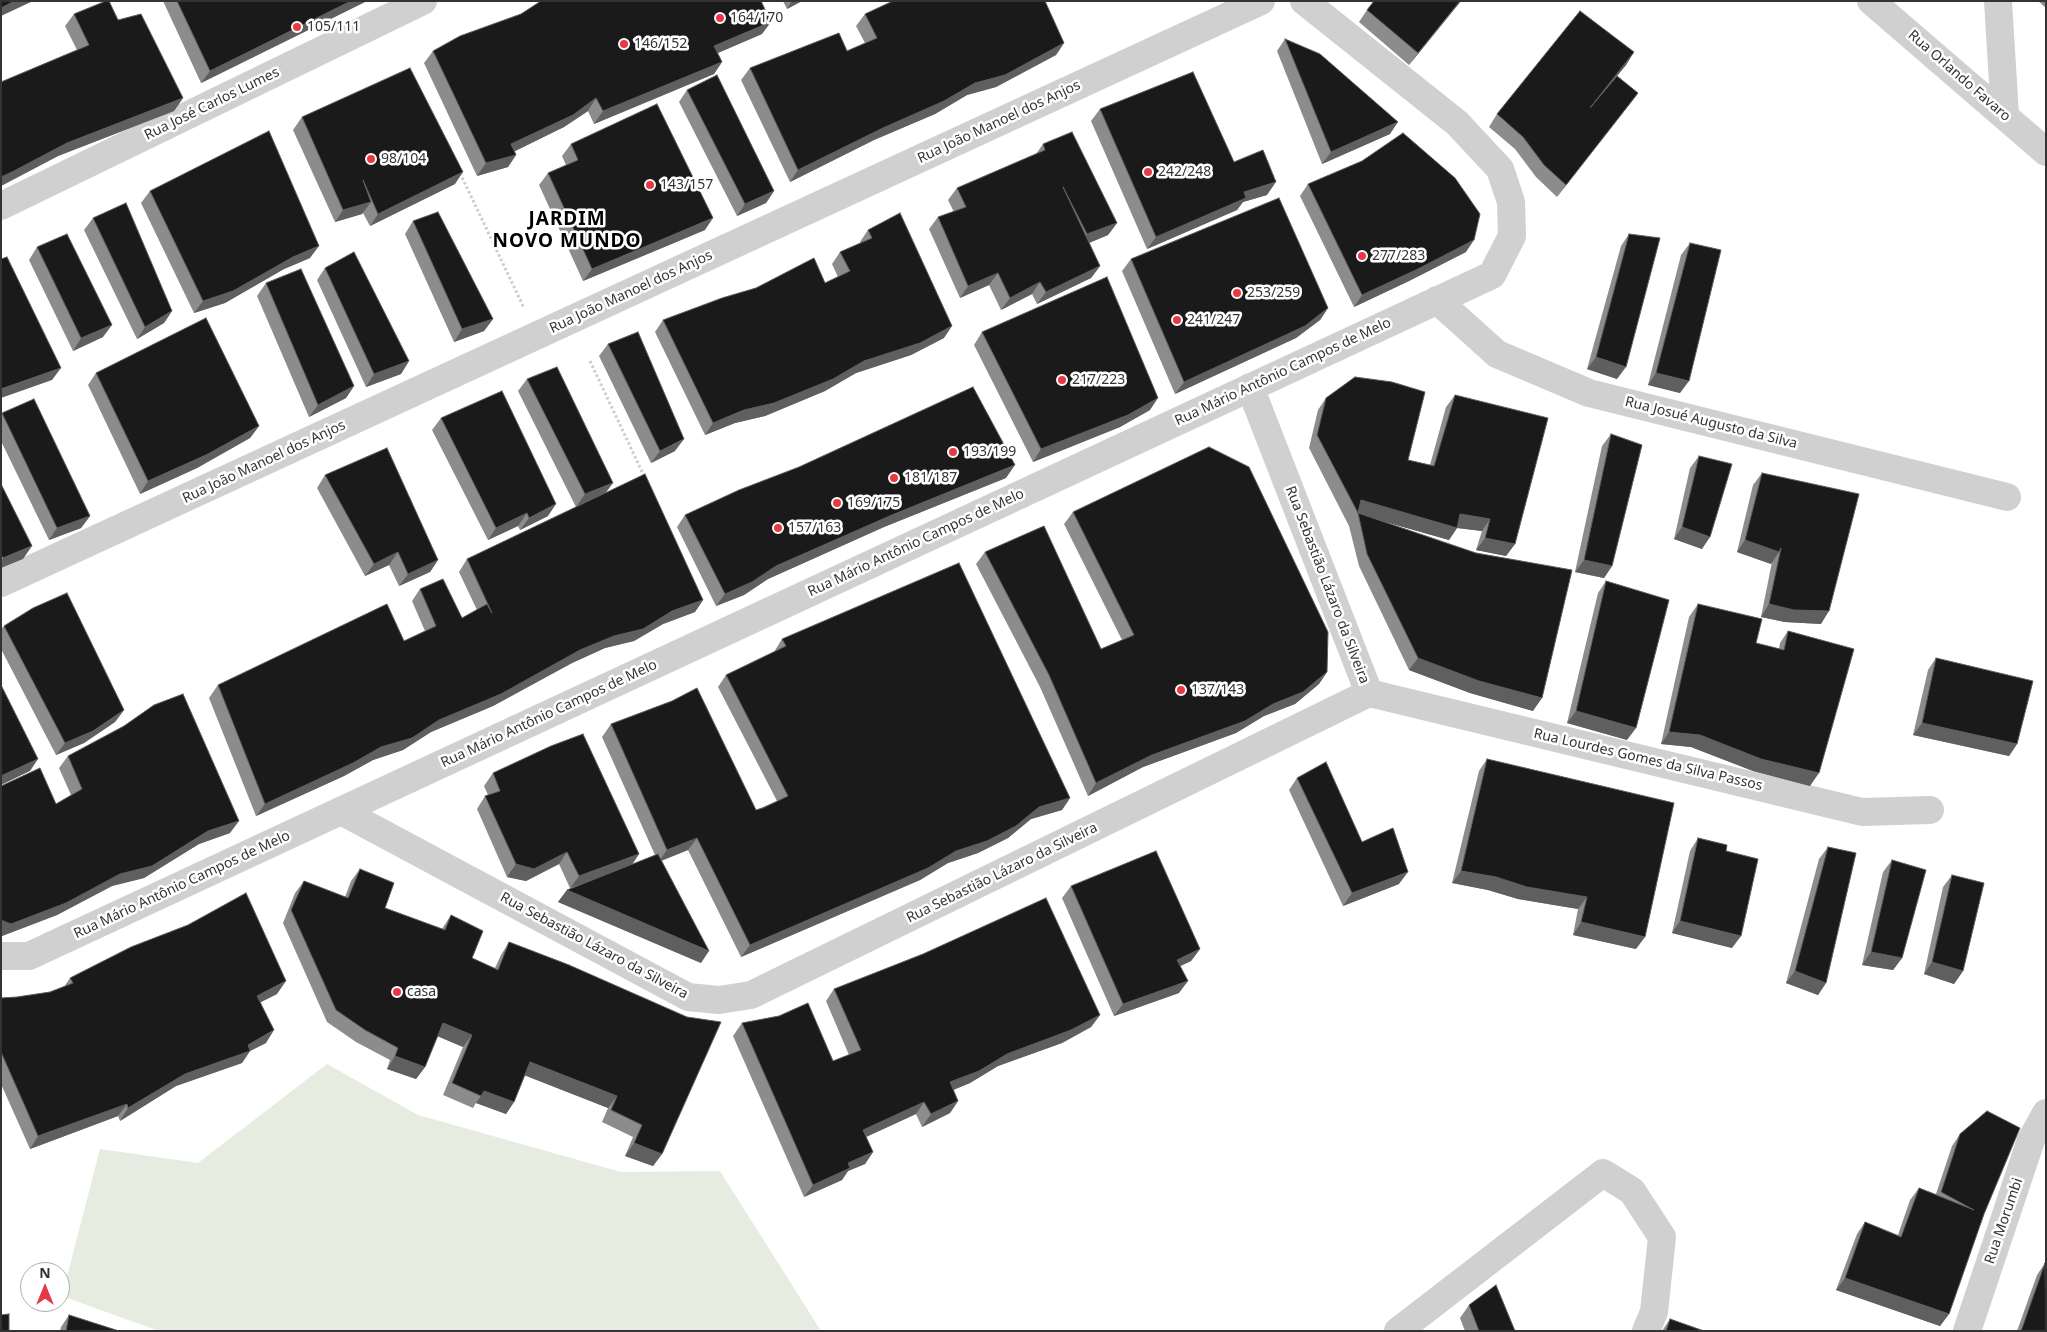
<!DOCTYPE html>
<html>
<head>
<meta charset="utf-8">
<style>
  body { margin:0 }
  #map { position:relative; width:2047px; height:1332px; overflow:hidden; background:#fff; font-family:"Noto Sans",sans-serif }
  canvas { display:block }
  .frame { position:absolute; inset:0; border:2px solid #333; pointer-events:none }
  .north { position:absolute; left:20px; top:1262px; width:50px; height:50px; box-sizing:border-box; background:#fff; border:1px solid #adadad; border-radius:50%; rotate:0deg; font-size:14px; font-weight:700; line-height:20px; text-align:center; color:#333 }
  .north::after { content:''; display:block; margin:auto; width:18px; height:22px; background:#e63946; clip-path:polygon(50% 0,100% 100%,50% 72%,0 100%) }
</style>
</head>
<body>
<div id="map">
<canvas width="2047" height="1332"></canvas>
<div class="frame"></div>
<div class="north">N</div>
</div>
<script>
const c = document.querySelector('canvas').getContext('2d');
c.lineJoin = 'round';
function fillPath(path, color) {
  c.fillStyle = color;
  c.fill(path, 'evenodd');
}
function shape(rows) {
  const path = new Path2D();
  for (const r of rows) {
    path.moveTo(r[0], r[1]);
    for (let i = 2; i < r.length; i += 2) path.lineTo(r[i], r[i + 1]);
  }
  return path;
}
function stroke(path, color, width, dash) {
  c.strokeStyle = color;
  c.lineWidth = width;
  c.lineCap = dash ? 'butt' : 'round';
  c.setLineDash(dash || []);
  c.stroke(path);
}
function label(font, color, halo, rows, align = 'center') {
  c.font = font + ' "Noto Sans",sans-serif';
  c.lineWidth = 5;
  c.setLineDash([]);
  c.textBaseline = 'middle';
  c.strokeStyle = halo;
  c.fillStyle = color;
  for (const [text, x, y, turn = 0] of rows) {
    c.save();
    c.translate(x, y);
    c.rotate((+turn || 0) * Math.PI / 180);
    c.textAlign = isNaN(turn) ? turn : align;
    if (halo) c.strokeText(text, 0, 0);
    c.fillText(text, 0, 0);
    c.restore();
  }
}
fillPath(shape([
  [327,1064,418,1115,621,1172,720,1171,821,1331,159,1331,62,1296,100,1149,198,1163]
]), '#e6ecdf');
stroke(shape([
  [460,173,524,308],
  [590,361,645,478]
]), '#cdcdcd', 3, [2.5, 2.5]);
stroke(shape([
  [1998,1,2005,115],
  [1,206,423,1],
  [1437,300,1497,354,1589,393,2007,497],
  [1250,387,1369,693],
  [1,583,1261,1],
  [1369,693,1862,812,1930,810],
  [341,811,688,997,719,1000,751,995,1369,693],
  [1,956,29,956,1492,275,1512,236,1511,202,1500,169,1457,123,1304,1],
  [1398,1331,1603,1173,1632,1191,1662,1237,1654,1312,1646,1331],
  [1967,1331,2031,1140,2046,1113]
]), '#d0d0d0', 28);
stroke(shape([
  [1871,1,2046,152]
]), '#d0d0d0', 28);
fillPath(shape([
  [163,1,367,1,201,83],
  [783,1,802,1,787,9],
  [1461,1,1409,65,1359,22,1367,10],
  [2038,1,2046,1,2046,8],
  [74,14,118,20,183,98,174,111,58,156,1,186,1,82,77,50,65,26],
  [865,14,1064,43,1056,55,996,87,967,95,935,114,874,140,790,182,741,80,750,68,847,51,865,43,856,26],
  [762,34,718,53,722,62,714,74,594,124,588,111,564,127,515,151,516,155,508,167,477,176,424,63,433,51],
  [1285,39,1390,134,1322,164,1277,51],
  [1634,52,1626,65,1607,88,1638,93,1629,105,1557,197,1536,177,1515,149,1489,127,1497,114],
  [687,90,774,191,766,203,737,216,679,102],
  [1100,109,1234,162,1267,195,1243,202,1237,210,1147,249,1091,121],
  [302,117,455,184,370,226,363,213,362,214,335,222,293,130],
  [571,144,705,230,583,281,539,185,548,173,566,165,562,156],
  [1043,144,1117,223,1108,235,1089,243,1100,266,1091,278,1037,304,1032,294,1001,310,989,285,960,298,929,229,938,217,954,212,948,200,957,188,1036,154],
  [1308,184,1466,252,1409,281,1354,307,1300,196],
  [150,191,310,258,284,269,225,303,194,313,141,203],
  [93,218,172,311,164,323,137,339,84,230],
  [413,221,493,319,484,331,454,342,405,234],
  [868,230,944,338,911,355,856,373,825,391,765,416,735,423,705,435,655,332,663,320,756,288,825,283,838,277,832,264,840,252,860,243,860,242],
  [1629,234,1617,379,1587,369,1621,246],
  [1690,243,1680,393,1648,385,1681,255],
  [37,247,103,337,73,351,29,260],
  [1131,259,1328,308,1320,320,1296,338,1175,394,1122,271],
  [325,268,409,361,401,374,366,387,317,280],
  [266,283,354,386,346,398,309,417,257,296],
  [982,332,1150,410,1120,427,1033,462,974,345],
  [608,344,675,451,651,463,599,356],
  [96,373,259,426,250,438,197,468,140,494,88,385],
  [527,379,605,493,703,600,695,612,663,624,634,641,605,648,572,663,493,706,431,732,403,750,373,760,344,776,256,816,209,698,218,685,404,641,425,631,412,601,420,589,462,618,477,610,459,572,467,559,576,507,518,391],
  [1455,395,1515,544,1506,556,1476,550,1482,531,1457,528,1449,540,1372,518,1533,711,1470,693,1409,670,1359,566,1349,526,1309,448,1318,410,1326,398,1408,460,1430,465,1446,407],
  [2,413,90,516,81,528,49,540,1,441,1,415],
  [441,418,548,516,520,530,518,526,488,540,432,430],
  [1611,434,1612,566,1604,578,1575,572,1602,446],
  [1699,456,1702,549,1674,539,1690,468],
  [1762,473,1821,624,1785,622,1761,617,1772,562,1771,564,1737,552,1753,485],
  [325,475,438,560,430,572,399,586,389,565,365,576,317,488],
  [1006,478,884,527,768,579,744,595,716,606,677,527,685,515],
  [1073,512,1327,672,1319,684,1295,704,1264,716,1236,733,1143,767,1088,796,1040,687,976,564,985,552,1101,649,1122,640,1064,524],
  [1606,581,1627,740,1567,723,1598,593],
  [1698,604,1756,643,1779,649,1780,643,1788,631,1810,786,1753,771,1691,747,1661,744,1689,617],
  [4,626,124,710,115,722,84,743,56,755,1,649,1,629],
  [782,639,1070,798,1062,810,1031,819,1008,838,978,853,948,863,920,880,741,957,688,850,661,861,701,963,558,902,567,890,588,882,570,888,559,864,526,881,507,877,477,809,485,796,488,795,484,786,493,773,639,854,632,865,655,855,602,737,611,724,756,810,777,801,718,687,726,675,774,652],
  [1936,658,2017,744,2009,756,1913,735,1928,670],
  [68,756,230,833,199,844,144,878,112,886,57,915,2,936,56,804,71,795,59,768],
  [1487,759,1636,949,1573,935,1578,909,1518,899,1488,890,1452,883,1479,771],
  [1297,778,1362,842,1399,884,1343,906,1289,790],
  [1698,838,1726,851,1732,948,1672,933,1690,851],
  [1828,847,1826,983,1818,995,1786,983,1819,859],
  [1892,860,1902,958,1893,970,1862,965,1883,872],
  [360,869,385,908,442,929,451,915,472,958,495,968,501,955,509,942,569,965,662,1154,653,1166,625,1156,633,1137,602,1122,608,1108,525,1075,514,1102,506,1114,476,1103,473,1108,443,1095,463,1047,437,1036,425,1067,416,1079,387,1069,390,1060,356,1042,327,1022,283,923,295,893,304,881,345,897,351,881],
  [1952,875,1963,971,1954,984,1924,974,1943,887],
  [1071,886,1200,949,1191,961,1180,966,1179,993,1114,1016,1062,898],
  [70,978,277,994,261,1002,266,1043,250,1051,242,1063,176,1086,120,1121,118,1116,30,1149,1,1084,1,998,17,997,50,992,64,987],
  [834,989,1100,1015,1091,1027,1062,1043,998,1066,970,1083,953,1090,958,1101,950,1113,922,1127,916,1114,866,1137,873,1152,865,1164,848,1171,842,1180,804,1197,733,1036,742,1023,833,1061,849,1055,826,1001],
  [1960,1134,1984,1214,1949,1314,1940,1326,1836,1290,1857,1234,1865,1222,1898,1235,1910,1200,1919,1188,1936,1194,1952,1146],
  [2045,1263,2046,1331,2017,1331,2037,1275],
  [1469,1305,1515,1331,1465,1331,1460,1318],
  [69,1315,119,1331,60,1331,61,1327],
  [1670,1319,1704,1331,1662,1331]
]), '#8c8c8c');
fillPath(shape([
  [15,1,33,1,1,16,1,8],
  [351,1,367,1,201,83,210,71],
  [792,1,802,1,787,9],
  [1460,1,1461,1,1409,65,1418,53],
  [771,22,762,34,706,58,714,46],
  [1064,43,1056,55,996,87,967,95,935,114,874,140,790,182,798,170,975,83],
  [1634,52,1626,65,1581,120,1590,108],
  [722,62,714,74,594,124,603,111],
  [1638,93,1629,105,1557,197,1566,185],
  [183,98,174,111,58,156,1,186,1,177,67,143],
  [596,98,588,111,564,127,503,157,511,144],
  [1398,122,1390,134,1322,164,1331,152],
  [516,155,508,167,477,176,486,163],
  [463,172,455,184,370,226,378,214],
  [1276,182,1267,195,1243,202,1237,210,1147,249,1156,237,1244,192],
  [774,191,766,203,737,216,745,204],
  [371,202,362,214,335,222,343,210],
  [713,218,705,230,583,281,592,269],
  [1117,223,1108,235,1079,247,1087,234],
  [1474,240,1466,252,1409,281,1354,307,1362,295],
  [319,246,310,258,284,269,225,303,194,313,203,301,293,257],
  [1100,266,1091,278,1037,304,1046,292],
  [998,273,989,285,960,298,968,286],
  [1040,282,1032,294,1001,310,1010,298],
  [1328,308,1320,320,1296,338,1175,394,1184,382],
  [172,311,164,323,137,339,145,327],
  [493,319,484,331,454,342,462,329],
  [112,325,103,337,73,351,81,338],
  [952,326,944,338,911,355,856,373,825,391,765,416,735,423,705,435,713,423,864,361],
  [1596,357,1626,367,1617,379,1587,369],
  [409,361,401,374,366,387,374,374],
  [61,368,52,380,1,398,1,389],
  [1656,373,1689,381,1680,393,1648,385],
  [354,386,346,398,309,417,318,405],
  [1158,398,1150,410,1120,427,1033,462,1041,449],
  [259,426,250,438,197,468,140,494,148,481],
  [684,439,675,451,651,463,660,451],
  [1015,465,1006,478,884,527,768,579,744,595,716,606,725,594,776,566,892,515],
  [613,483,604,495,576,507,585,494],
  [1361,500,1460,514,1490,519,1482,531,1457,528,1449,540,1357,514],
  [556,504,548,516,520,530,529,518],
  [527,513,518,526,488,540,496,528],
  [90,516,81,528,49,540,57,528],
  [1682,527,1710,537,1702,549,1674,539],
  [1485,538,1515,544,1506,556,1476,550],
  [1745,540,1779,552,1771,564,1737,552],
  [32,546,23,559,1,568,1,560,3,558],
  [398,552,389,565,365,576,374,564],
  [438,560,430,572,399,586,408,574],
  [1584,560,1612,566,1604,578,1575,572],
  [703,600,695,612,663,624,634,641,605,648,572,663,493,706,431,732,403,750,373,760,344,776,256,816,265,804,580,650,672,611],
  [1769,604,1829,611,1821,624,1785,622,1761,617],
  [1418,658,1542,698,1533,711,1470,693,1409,670],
  [1327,672,1319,684,1295,704,1264,716,1236,733,1143,767,1088,796,1096,783,1152,755],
  [124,710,115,722,84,743,56,755,65,743],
  [1576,711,1636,728,1627,740,1567,723],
  [1922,723,2017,744,2009,756,1913,735],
  [1669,732,1700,735,1819,773,1810,786,1753,771,1691,747,1661,744],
  [38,759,30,771,1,785,1,776],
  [1070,798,1062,810,1031,819,1008,838,978,853,948,863,920,880,741,957,750,945,956,851,1039,807],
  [239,821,230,833,199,844,144,878,112,886,57,915,2,936,1,936,1,920,120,874,208,831],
  [697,838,688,850,658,862,667,850],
  [567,852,559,864,526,881,507,877,516,864],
  [639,854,630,867,570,888,579,876],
  [1461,871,1496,877,1587,897,1578,909,1518,899,1488,890,1452,883],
  [1408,872,1399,884,1343,906,1352,893],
  [567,890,709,951,701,963,558,902],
  [1680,921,1741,936,1732,948,1672,933],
  [1581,922,1645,937,1636,949,1573,935],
  [1200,949,1191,961,1168,972,1177,960],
  [1871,952,1902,958,1893,970,1862,965],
  [1932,962,1963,971,1954,984,1924,974],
  [1795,971,1826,983,1818,995,1786,983],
  [286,981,277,994,249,1008,257,996],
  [1188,981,1179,993,1114,1016,1123,1004],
  [1100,1015,1091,1027,1062,1043,998,1066,970,1083,941,1095,950,1082,1007,1054],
  [443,1023,472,1035,463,1047,435,1035],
  [274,1030,266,1043,250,1051,242,1063,176,1086,120,1121,128,1108,185,1074,248,1045],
  [395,1056,425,1067,416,1079,387,1069],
  [530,1062,617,1096,608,1108,521,1074],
  [484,1091,514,1102,506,1114,476,1103,481,1096],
  [958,1101,950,1113,922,1127,931,1114],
  [924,1102,916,1114,855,1142,863,1130],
  [127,1104,118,1116,30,1149,38,1136],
  [634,1143,662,1154,653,1166,625,1156],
  [873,1152,865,1164,848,1171,842,1180,804,1197,813,1185,848,1163],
  [1845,1278,1949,1314,1940,1326,1836,1290]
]), '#5f5f5f');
const building = shape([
  [1,1,15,1,1,8,1,1],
  [106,1,109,1,118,20,141,14,183,98,67,143,12,172,1,177,1,82,89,45,74,14,106,1],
  [177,1,351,1,210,71,177,1],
  [541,1,761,1,771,22,714,46,722,62,603,111,596,98,573,115,511,144,516,155,486,163,433,51,460,36,521,14,541,1],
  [893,1,1045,1,1064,43,1005,75,975,83,944,101,883,128,798,170,750,68,839,33,847,51,877,38,865,14,893,1],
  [1374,1,1460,1,1418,53,1367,10,1374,1],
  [1580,11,1634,52,1590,108,1617,76,1638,93,1566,185,1544,165,1523,137,1497,114,1580,11],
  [1285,39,1320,54,1398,122,1331,152,1285,39],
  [410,68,463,172,378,214,363,180,371,202,343,210,302,117,410,68],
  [1193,72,1234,162,1263,150,1276,182,1244,192,1246,198,1156,237,1100,109,1193,72],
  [717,75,774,191,745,204,687,90,717,75],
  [657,104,713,218,592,269,548,173,578,160,571,144,657,104],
  [269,131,319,246,293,257,233,291,203,301,150,191,269,131],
  [1072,132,1117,223,1087,234,1063,187,1100,266,1046,292,1040,282,1010,298,998,273,968,286,938,217,966,207,957,188,1045,150,1043,144,1072,132],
  [1403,133,1455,178,1480,214,1474,240,1418,269,1362,295,1308,184,1362,161,1403,133],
  [1279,198,1328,308,1305,326,1184,382,1131,259,1279,198],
  [126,203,172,311,145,327,93,218,126,203],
  [438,212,493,319,462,329,413,221,438,212],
  [900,213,952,326,920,343,864,361,833,379,774,403,744,410,713,423,663,320,722,298,756,288,814,258,825,283,850,271,840,252,872,238,868,230,900,213],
  [67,234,112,325,81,338,37,247,67,234],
  [1629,234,1660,238,1626,367,1596,357,1629,234],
  [1690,243,1721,250,1689,381,1656,373,1690,243],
  [354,252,409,361,374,374,325,268,354,252],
  [7,257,61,368,1,389,1,259,7,257],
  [301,269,354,386,318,405,266,283,301,269],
  [1107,277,1158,398,1128,415,1041,449,982,332,1107,277],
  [206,318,259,426,206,455,148,481,96,373,206,318],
  [638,332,684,439,660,451,608,344,638,332],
  [557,367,613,483,585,494,527,379,557,367],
  [1355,377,1392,382,1425,392,1408,460,1434,466,1455,395,1548,418,1515,544,1485,538,1490,519,1460,514,1457,528,1361,500,1358,513,1317,435,1326,398,1355,377],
  [973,387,1015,465,892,515,776,566,752,582,725,594,685,515,739,490,799,467,973,387],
  [502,391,556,504,529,518,527,513,496,528,441,418,502,391],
  [34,399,90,516,57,528,2,413,34,399],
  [1611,434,1642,445,1612,566,1584,560,1611,434],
  [1209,447,1249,467,1328,632,1327,672,1303,692,1273,704,1245,721,1152,755,1096,783,1049,675,985,552,1044,526,1101,649,1134,635,1073,512,1209,447],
  [387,448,438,560,408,574,398,552,374,564,325,475,387,448],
  [1699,456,1732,464,1710,537,1682,527,1699,456],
  [1762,473,1859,494,1829,611,1794,610,1769,604,1781,548,1779,552,1745,540,1762,473],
  [645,474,703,600,672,611,643,629,614,636,580,650,501,694,439,720,412,738,381,747,353,763,265,804,218,685,387,604,404,641,436,626,420,589,443,579,462,618,487,604,492,613,467,559,645,474],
  [1,484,32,546,3,558,1,555,1,484],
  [1358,513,1476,553,1572,570,1542,698,1479,681,1418,658,1367,554,1358,513],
  [959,563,1070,798,1039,807,1016,826,987,841,956,851,928,868,750,945,697,838,667,850,611,724,672,701,697,688,756,810,763,808,788,796,726,675,786,646,782,639,959,563],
  [1606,581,1669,600,1636,728,1576,711,1606,581],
  [67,593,124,710,93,731,65,743,4,626,33,608,67,593],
  [1698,604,1762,619,1756,643,1784,650,1788,631,1854,649,1819,773,1761,759,1700,735,1669,732,1698,604],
  [1936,658,2033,681,2017,744,1922,723,1936,658],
  [1,685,38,759,1,776,1,685],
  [183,694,239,821,208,831,152,866,120,874,66,903,11,924,1,920,1,786,40,768,56,804,82,789,68,756,124,726,154,705,183,694],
  [583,734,639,854,579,876,567,852,534,869,516,864,485,796,500,791,493,773,551,746,583,734],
  [1487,759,1674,803,1645,937,1581,922,1587,897,1527,887,1496,877,1461,871,1487,759],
  [1326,762,1362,842,1393,828,1408,872,1352,893,1297,778,1326,762],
  [1698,838,1727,845,1726,851,1758,859,1741,936,1680,921,1698,838],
  [1828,847,1856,853,1826,983,1795,971,1828,847],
  [1156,851,1200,949,1177,960,1188,981,1123,1004,1071,886,1156,851],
  [658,854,709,951,567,890,658,854],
  [1892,860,1926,870,1902,958,1871,952,1892,860],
  [360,869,394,883,385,908,445,930,451,915,483,931,472,958,498,970,509,942,569,965,687,1017,721,1022,662,1154,634,1143,642,1125,611,1110,617,1096,530,1062,514,1102,484,1091,481,1096,452,1083,472,1035,443,1023,425,1067,395,1056,398,1048,365,1030,336,1010,291,910,304,881,348,898,360,869],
  [1952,875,1984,883,1963,971,1932,962,1952,875],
  [246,893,286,981,257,996,274,1030,248,1045,250,1051,185,1074,128,1108,127,1104,38,1136,1,1052,1,998,17,997,50,992,73,983,70,978,131,947,188,925,246,893],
  [1046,898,1100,1015,1071,1030,1007,1054,979,1071,950,1082,958,1101,931,1114,924,1102,863,1130,873,1152,848,1163,850,1168,813,1185,742,1023,779,1016,808,1003,833,1061,861,1050,834,989,923,954,1046,898],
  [1987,1111,2020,1128,1984,1214,1949,1314,1845,1278,1865,1222,1901,1237,1919,1188,1974,1210,1941,1192,1960,1134,1987,1111],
  [2045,1263,2046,1331,2021,1331,2045,1263],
  [1496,1285,1515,1331,1479,1331,1469,1305,1496,1285],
  [9,1314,9,1331,1,1331,1,1315,9,1314],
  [69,1315,119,1331,66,1331,69,1315],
  [1670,1319,1704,1331,1666,1331,1670,1319]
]);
fillPath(building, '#1a1a1a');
stroke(building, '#5f5f5f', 1);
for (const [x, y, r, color] of [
  [720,18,5,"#e63946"],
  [297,27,5,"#e63946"],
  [624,44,5,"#e63946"],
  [371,159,5,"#e63946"],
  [1148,172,5,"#e63946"],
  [650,185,5,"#e63946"],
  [1362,256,5,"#e63946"],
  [1237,293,5,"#e63946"],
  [1177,320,5,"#e63946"],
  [1062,380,5,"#e63946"],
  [953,452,5,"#e63946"],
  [894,478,5,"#e63946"],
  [837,503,5,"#e63946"],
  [778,528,5,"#e63946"],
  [1181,690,5,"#e63946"],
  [397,992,5,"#e63946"]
]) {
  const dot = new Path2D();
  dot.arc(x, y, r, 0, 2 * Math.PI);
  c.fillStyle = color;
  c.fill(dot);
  stroke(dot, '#fff', 2);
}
label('14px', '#333', '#fff', [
  ["164/170",730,18],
  ["105/111",307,27],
  ["146/152",634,44],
  ["98/104",381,159],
  ["242/248",1158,172],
  ["143/157",660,185],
  ["277/283",1372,256],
  ["253/259",1247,293],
  ["241/247",1187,320],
  ["217/223",1072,380],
  ["193/199",963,452],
  ["181/187",904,478],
  ["169/175",847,503],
  ["157/163",788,528],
  ["137/143",1191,690],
  ["casa",407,992]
], 'left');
label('14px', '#333', '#fff', [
  ["Rua Orlando Favaro",1959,76,41],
  ["Rua José Carlos Lumes",212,104,-26],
  ["Rua João Manoel dos Anjos",999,122,-25],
  ["Rua João Manoel dos Anjos",631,292,-25],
  ["Rua Mário Antônio Campos de Melo",1283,372,-25],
  ["Rua Josué Augusto da Silva",1711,423,14],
  ["Rua João Manoel dos Anjos",264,462,-25],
  ["Rua Mário Antônio Campos de Melo",916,543,-25],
  ["Rua Sebastião Lázaro da Silveira",1327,585,69],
  ["Rua Mário Antônio Campos de Melo",549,714,-25],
  ["Rua Lourdes Gomes da Silva Passos",1648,760,13],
  ["Rua Sebastião Lázaro da Silveira",1002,873,-26],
  ["Rua Mário Antônio Campos de Melo",182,885,-25],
  ["Rua Sebastião Lázaro da Silveira",594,946,28],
  ["Rua Morumbi",2004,1221,-71]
]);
c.letterSpacing = '1px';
label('bold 19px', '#000', '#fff', [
  ["JARDIM",567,220],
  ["NOVO MUNDO",567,242]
]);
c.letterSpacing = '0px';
</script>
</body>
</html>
